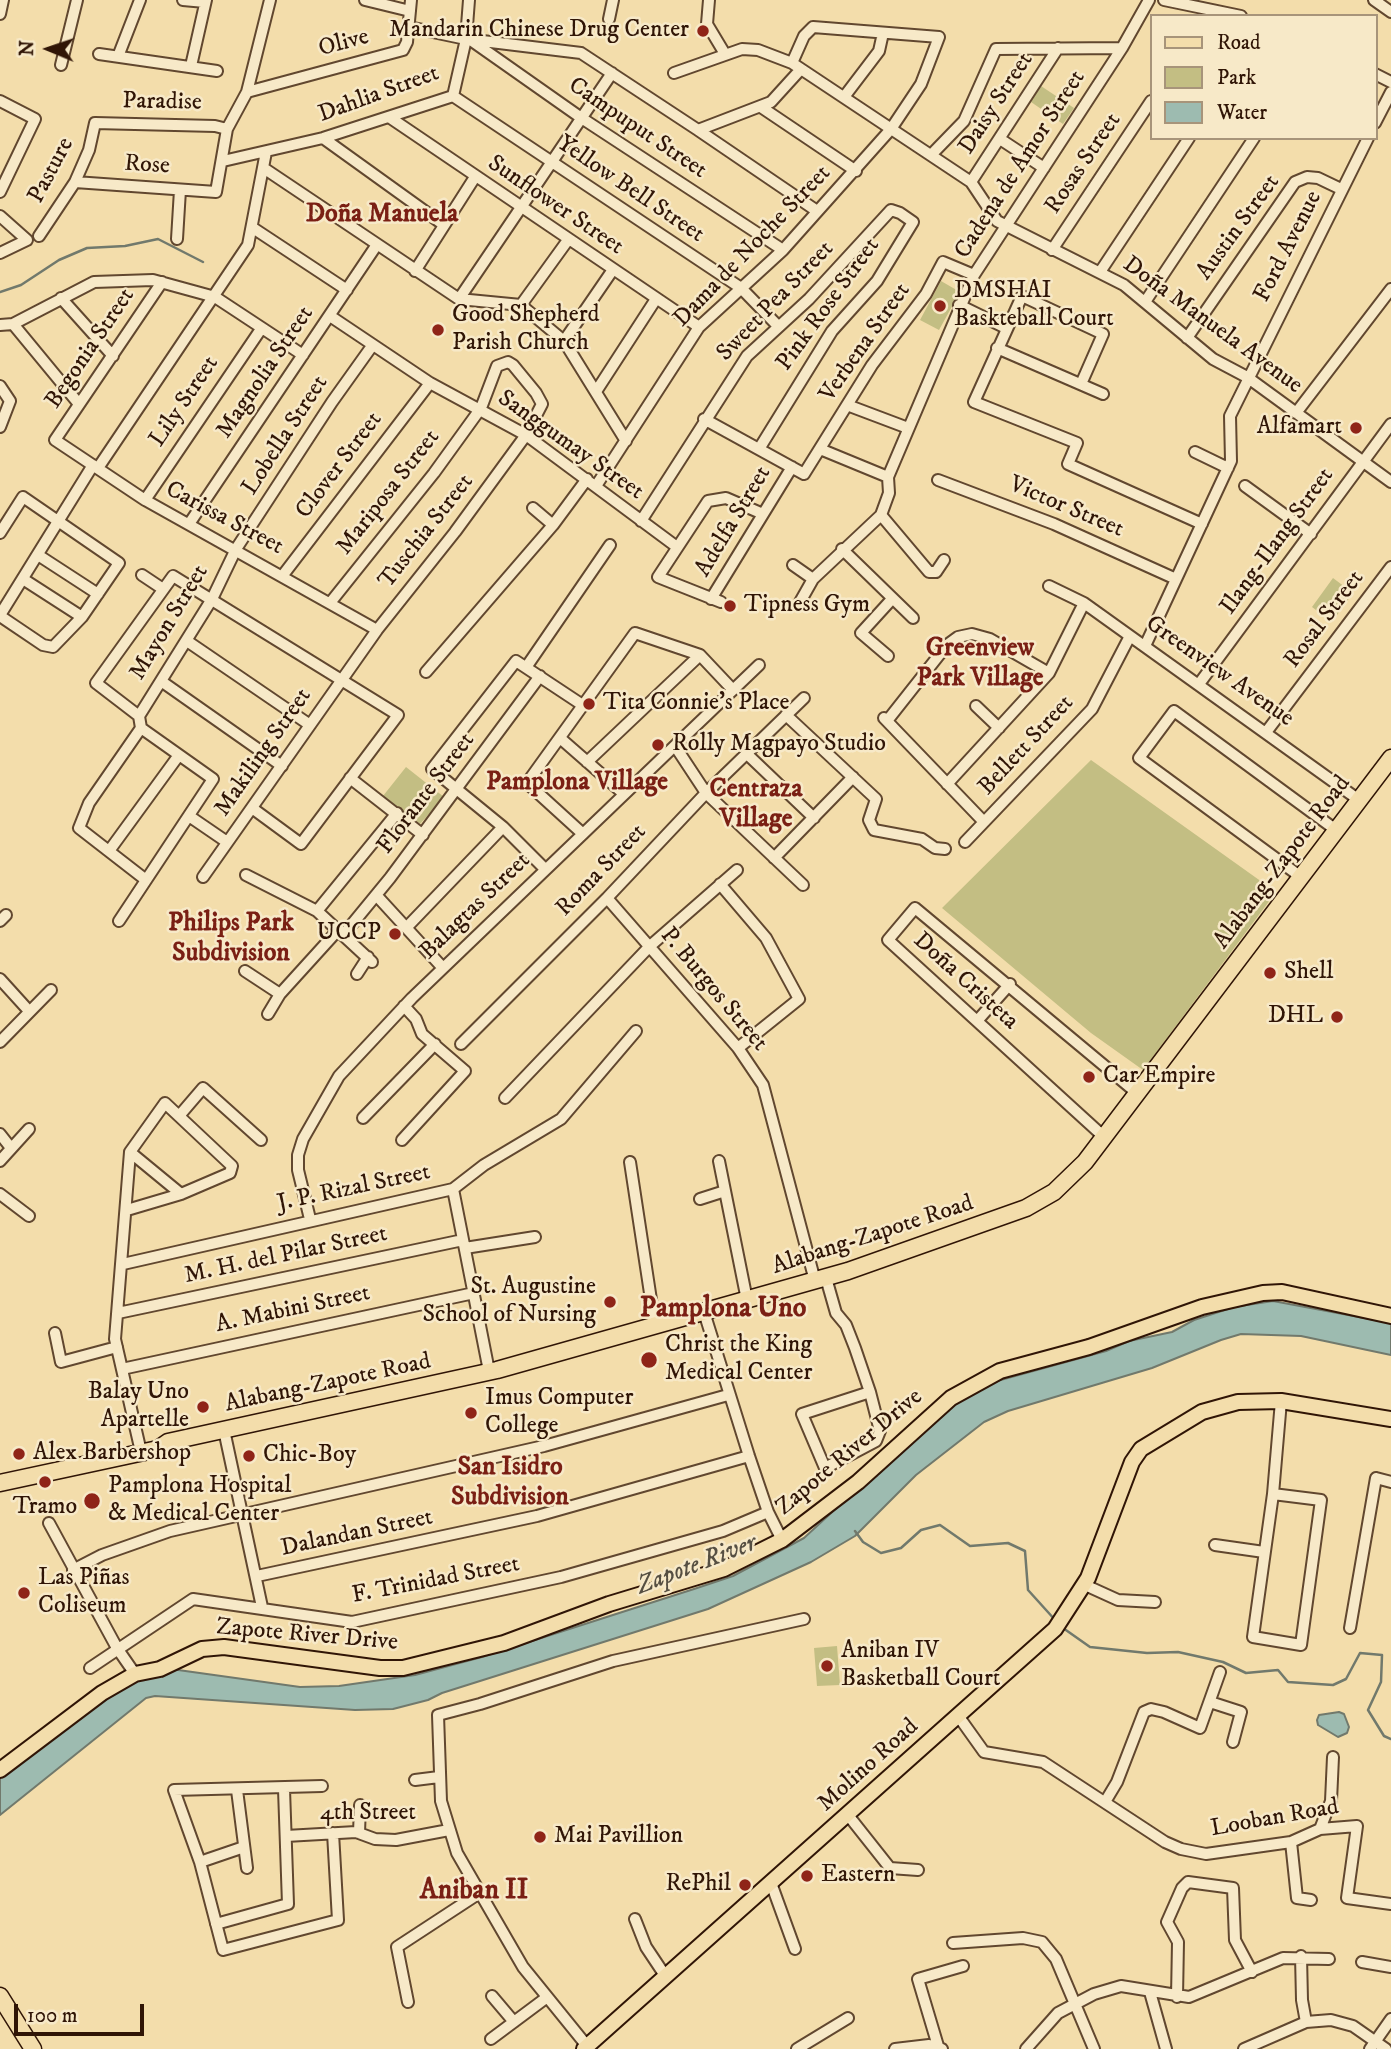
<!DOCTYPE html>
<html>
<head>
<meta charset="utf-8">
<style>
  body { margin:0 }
  #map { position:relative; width:1391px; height:2049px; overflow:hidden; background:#f3ddab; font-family:"IM FELL DW Pica",serif }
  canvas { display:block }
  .legend { position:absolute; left:1150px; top:14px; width:228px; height:126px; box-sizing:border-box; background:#f7e9c8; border:2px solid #a7947a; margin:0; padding:9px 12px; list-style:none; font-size:21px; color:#301506 }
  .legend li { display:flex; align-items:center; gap:14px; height:35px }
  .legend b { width:35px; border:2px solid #a7947a }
  .north { position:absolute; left:14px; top:14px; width:70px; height:70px; -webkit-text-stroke:5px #f7e9c8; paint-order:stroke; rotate:272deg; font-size:19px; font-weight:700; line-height:28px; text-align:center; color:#301506 }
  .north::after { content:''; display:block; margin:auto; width:24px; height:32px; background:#301506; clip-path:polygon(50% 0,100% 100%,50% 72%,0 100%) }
  .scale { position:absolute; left:14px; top:2004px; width:130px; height:32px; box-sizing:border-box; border:4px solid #301506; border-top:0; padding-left:9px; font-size:21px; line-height:24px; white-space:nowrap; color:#301506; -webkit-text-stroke:5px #f7e9c8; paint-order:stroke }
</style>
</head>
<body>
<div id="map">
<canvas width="1391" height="2049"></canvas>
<ul class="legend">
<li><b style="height:9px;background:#f3ddab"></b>Road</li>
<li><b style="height:19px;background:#c3be83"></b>Park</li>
<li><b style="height:19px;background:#9dbbb0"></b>Water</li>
</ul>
<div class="north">N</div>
<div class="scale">100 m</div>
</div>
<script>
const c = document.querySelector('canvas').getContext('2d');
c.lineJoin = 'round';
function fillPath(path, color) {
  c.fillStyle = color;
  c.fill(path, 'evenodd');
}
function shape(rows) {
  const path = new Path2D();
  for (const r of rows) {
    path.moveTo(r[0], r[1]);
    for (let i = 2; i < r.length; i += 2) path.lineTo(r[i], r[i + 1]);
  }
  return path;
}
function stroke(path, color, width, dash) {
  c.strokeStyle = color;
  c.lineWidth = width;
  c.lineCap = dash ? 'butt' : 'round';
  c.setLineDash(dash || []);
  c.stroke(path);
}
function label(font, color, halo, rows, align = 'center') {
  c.font = font + ' "IM FELL DW Pica",serif';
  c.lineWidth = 5;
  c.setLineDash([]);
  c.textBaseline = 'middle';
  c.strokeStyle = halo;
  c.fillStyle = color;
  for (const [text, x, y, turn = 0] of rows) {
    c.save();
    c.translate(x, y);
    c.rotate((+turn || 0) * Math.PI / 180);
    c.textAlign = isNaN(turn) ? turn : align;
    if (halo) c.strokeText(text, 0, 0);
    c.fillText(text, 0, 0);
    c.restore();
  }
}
fillPath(shape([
  [1041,86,1074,108,1063,124,1031,102],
  [941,281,960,292,939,330,920,320],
  [1333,578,1353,593,1332,622,1312,607],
  [1091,760,1276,892,1143,1070,1091,1033,942,908],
  [406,767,444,797,420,824,383,796],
  [837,1646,840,1685,817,1686,814,1648]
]), '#c3be83');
const water = shape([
  [1273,1301,1391,1323,1391,1355,1301,1336,1241,1334,1221,1340,1152,1368,1008,1411,984,1422,916,1475,855,1536,811,1562,708,1609,442,1693,428,1700,393,1709,355,1710,155,1696,146,1698,0,1815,0,1775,122,1686,171,1669,300,1687,339,1686,415,1675,482,1657,694,1589,733,1576,804,1538,934,1418,986,1384,1106,1351,1129,1341,1172,1332,1194,1320,1234,1307,1273,1301],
  [1339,1712,1344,1714,1349,1727,1347,1733,1338,1737,1318,1725,1317,1720,1319,1715,1339,1712]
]);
fillPath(water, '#9dbbb0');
stroke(water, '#71796c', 2);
stroke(shape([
  [0,292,21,285,59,260,87,248,125,246,158,239,203,262],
  [855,1531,863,1542,881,1553,901,1548,921,1530,940,1525,970,1546,1008,1543,1025,1551,1028,1590,1056,1621],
  [1063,1628,1090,1647,1147,1653,1178,1652,1223,1662,1246,1673,1278,1670,1288,1682,1333,1685,1346,1679,1360,1653,1382,1655,1381,1682,1368,1710,1384,1736,1391,1739]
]), '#71796c', 2.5);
const minor = shape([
  [183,0,205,2],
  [365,0,410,11],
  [709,0,707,24,725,54],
  [1164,0,1241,16],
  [1374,0,1391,12],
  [0,14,3,0],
  [609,19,613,0],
  [409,27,466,39,581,53,698,130,771,102,801,69],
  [472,41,580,117,783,250],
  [99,54,217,71],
  [119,54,140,0],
  [61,65,77,0],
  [191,66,206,0],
  [674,73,742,49,758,50,792,63,971,182,997,221,1124,285,1213,359,1247,377,1391,482],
  [1375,74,1391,82],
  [247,92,403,50,407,42,411,0],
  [453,96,741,288,778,326],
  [844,97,879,51,883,33],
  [0,101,35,119,0,192],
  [761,107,856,171],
  [389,117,699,327],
  [1375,123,1391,92],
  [698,130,817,211],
  [323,138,444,225],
  [1000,139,1044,168],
  [931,155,964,121,996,49,1122,48],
  [223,161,323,138,453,96,466,39,469,0],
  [265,169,459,299,521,305,564,341,626,441],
  [75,182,216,192,227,129,247,92,270,0],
  [971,182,1058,48],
  [0,216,27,240,0,253],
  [253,228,347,290],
  [39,236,75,182,89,150,95,123,215,126,227,129],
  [177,239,180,190],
  [1052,250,1151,101],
  [415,271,475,177],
  [1100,272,1189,138],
  [162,282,55,440,145,500,377,630],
  [61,298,113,356],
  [459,299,612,73],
  [1145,302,1254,138],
  [521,305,568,240],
  [959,305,1006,328],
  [330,316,430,383,526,435,677,547],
  [13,324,79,404],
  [0,325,13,324,94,282,153,280,215,297,303,355],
  [1187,338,1295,182,1307,177,1318,178,1341,189],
  [564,341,612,271],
  [997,348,1103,394],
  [1081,384,1103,334,1022,296,974,402,1077,443,1068,464,1202,524],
  [0,386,10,401,0,427],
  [597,390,656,299],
  [847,405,908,428],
  [1296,413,1391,289],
  [704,419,804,474,872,365,926,294,943,262,974,275],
  [820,449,888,477],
  [1195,452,1228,468],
  [98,468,248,245,266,152],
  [938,480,1054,524,1176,579],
  [596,486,699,327,783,250,891,129,921,84,939,37,813,27,804,36,792,63],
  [1245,486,1311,534],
  [145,500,261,329],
  [533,508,553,525],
  [881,515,929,572,936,572,944,560],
  [641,521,747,356,809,299,891,210,900,213,913,222,877,281,832,331,759,449],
  [189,524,376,246],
  [0,533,23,497,119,563,82,617,53,647,43,645,0,616],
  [842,549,913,618],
  [38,555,98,594],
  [793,565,813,579],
  [142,575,163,589],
  [283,575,430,383],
  [23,579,82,617],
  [1049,586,1084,603,1359,800],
  [711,599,792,467],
  [721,602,658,577,708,501,726,498,763,514],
  [800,602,813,579,881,515,889,493,888,477,974,275,1122,48,1149,0],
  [0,615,93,465],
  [187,641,310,725],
  [1145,646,1231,461,1230,416,1368,138],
  [888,656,861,633,892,599],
  [527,666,610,545],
  [426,672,553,525,587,479],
  [161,681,282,766],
  [1199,684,1391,424],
  [976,706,999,728],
  [786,715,876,799,869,820,874,830,922,839,935,848,945,849],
  [139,716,212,599,236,549,332,402,372,346],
  [884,718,984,822],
  [887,721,947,645,958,637,972,634,990,639,1049,673],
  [141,728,89,803,79,828,146,880],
  [1267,731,1391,567],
  [560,738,624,794],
  [675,746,706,793,803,885],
  [748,755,814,818],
  [587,762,700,655],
  [350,778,423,835],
  [947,784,1049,673,1084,603],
  [189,816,227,842],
  [583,834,527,783,635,633,700,655,733,690],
  [965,842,1092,709,1130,636],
  [109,851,179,755],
  [774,858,853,777],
  [545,869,503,827,432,769,516,661,584,706],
  [246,875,317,911,372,962],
  [203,877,377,630,455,532,526,435,542,404,536,393,513,365,508,362,497,366,481,408,434,473,330,603],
  [1301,877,1139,758,1174,711,1336,830],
  [720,884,766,938,799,999,738,1048],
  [377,896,443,968],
  [607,898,738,1048,763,1085,815,1281],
  [317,911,397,813],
  [0,921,6,915],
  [119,921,213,779,141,728,139,716,96,683,173,576,398,715,301,844,252,808],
  [406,928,503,827],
  [344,934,390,878,540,676],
  [245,971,280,994],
  [357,974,368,957],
  [0,979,29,1011],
  [268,1014,280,994,339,929],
  [977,1021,1010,984],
  [0,1042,51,990],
  [461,1044,607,898,706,793,804,698],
  [505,1098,650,946,737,870],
  [179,1116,203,1088,261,1140],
  [363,1118,435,1044],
  [0,1134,11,1148],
  [1103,1136,888,940,915,908,1137,1093],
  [402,1140,465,1071,422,1034,416,1019,404,1006],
  [130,1152,181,1194],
  [0,1161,29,1129],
  [719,1161,747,1300],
  [630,1162,655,1326],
  [453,1189,489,1371],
  [0,1194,29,1216],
  [700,1199,725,1191],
  [127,1210,181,1194,230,1173,232,1166,165,1103,130,1152,115,1339,141,1452],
  [310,1219,298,1170,298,1155,303,1139,339,1076,412,998,759,665],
  [465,1248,535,1237],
  [123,1264,453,1189,484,1165,561,1119,636,1031],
  [826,1278,836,1313,846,1325,855,1348,870,1392,880,1431,876,1441,825,1468,802,1414,870,1392],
  [704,1312,749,1456,768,1512,782,1540],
  [118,1313,463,1240],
  [55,1333,61,1362,117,1347],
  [122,1369,474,1293],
  [224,1430,262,1607],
  [1273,1494,1321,1500,1301,1645,1253,1637,1273,1494,1281,1401],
  [49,1523,117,1648,135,1674],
  [1215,1545,1264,1552],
  [73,1570,102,1555,170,1531,544,1446,728,1395],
  [257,1576,537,1516,749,1456],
  [1085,1585,1118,1600,1155,1602],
  [1350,1628,1376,1478,1391,1482],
  [90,1668,193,1599,352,1622,561,1577,723,1531,768,1512],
  [1210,1702,1241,1712,1233,1742],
  [959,1717,984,1752,1043,1762,1165,1842,1181,1849,1206,1854,1291,1842,1320,1829,1357,1826,1347,1898,1391,1904],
  [415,1780,439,1777],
  [322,1786,174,1790,200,1862,223,1950,338,1920,333,1833],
  [237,1790,247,1868],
  [1105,1802,1117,1782,1144,1712,1151,1709,1164,1712,1200,1728,1220,1672],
  [848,1815,890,1868,918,1870],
  [1320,1829,1331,1801,1333,1757],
  [359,1833,360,1805],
  [286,1836,356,1832,375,1839,396,1840,449,1830],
  [1291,1842,1297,1898,1311,1900],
  [200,1862,244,1847],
  [771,1883,795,1949],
  [635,1919,646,1947,666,1977],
  [216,1924,288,1904,284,1789],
  [953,1943,1023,1938,1042,1942,1056,1959,1094,2049],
  [1301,1956,1302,2000,1306,2022],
  [1362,1962,1391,1967],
  [1150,1992,1166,2049],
  [492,1996,514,2022],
  [1177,1997,1178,1942,1167,1922,1182,1888,1188,1882,1233,1888,1235,1940,1252,1972],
  [408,2002,397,1947,478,1894],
  [491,2039,546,1998],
  [587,2046,523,1967,457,1853,441,1801,438,1715,480,1704,613,1661,804,1619],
  [938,2046,918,1979,963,1966],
  [797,2049,848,2018],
  [895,2049,929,2045,942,2049],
  [1026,2049,1058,2013,1094,1994,1121,1986,1189,1997,1283,1958,1329,1959],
  [1244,2049,1306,2022,1331,2020,1353,2026,1386,2049],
  [1370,2049,1391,2019]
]);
const major = shape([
  [0,1770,102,1693,135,1674,160,1669,202,1649,224,1647,380,1668,403,1668,504,1643,609,1604,724,1569,782,1540,858,1482,951,1398,1000,1371,1089,1347,1202,1307,1263,1293,1282,1292,1391,1316],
  [584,2049,1055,1629,1088,1578,1132,1462,1141,1449,1202,1412,1238,1402,1281,1401,1391,1419]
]);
const highway = shape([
  [0,1483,158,1449,168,1442,497,1370,848,1271,1026,1208,1054,1192,1085,1162,1391,758],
  [0,1996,33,2049]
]);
stroke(minor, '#61472f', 14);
stroke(major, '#301506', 18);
stroke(highway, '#301506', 19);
stroke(minor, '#f7e9c8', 10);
stroke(major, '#f3ddab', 14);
stroke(highway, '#f3ddab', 16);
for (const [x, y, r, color] of [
  [703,31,7,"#8f2418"],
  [940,306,7,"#8f2418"],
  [438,330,7,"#8f2418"],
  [1356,428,7,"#8f2418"],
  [730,606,7,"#8f2418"],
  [589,704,7,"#8f2418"],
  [658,745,7,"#8f2418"],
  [395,934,7,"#8f2418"],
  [1270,973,7,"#8f2418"],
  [1337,1017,7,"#8f2418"],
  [1089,1077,7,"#8f2418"],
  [610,1302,7,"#8f2418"],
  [649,1360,9,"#8f2418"],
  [203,1407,7,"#8f2418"],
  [471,1413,7,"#8f2418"],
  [19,1454,7,"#8f2418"],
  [249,1456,7,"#8f2418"],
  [45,1482,7,"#8f2418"],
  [92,1501,9,"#8f2418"],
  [24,1593,7,"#8f2418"],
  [827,1666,7,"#8f2418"],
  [540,1837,7,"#8f2418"],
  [807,1876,7,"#8f2418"],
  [745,1885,7,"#8f2418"]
]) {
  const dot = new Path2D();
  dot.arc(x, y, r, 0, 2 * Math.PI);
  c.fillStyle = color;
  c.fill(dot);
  stroke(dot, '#f7e9c8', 2.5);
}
label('24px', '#301506', '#f7e9c8', [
  ["Mandarin Chinese Drug Center",689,31,"right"],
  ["DMSHAI",954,292],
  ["Baskteball Court",954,320],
  ["Good Shepherd",452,316],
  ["Parish Church",452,344],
  ["Alfamart",1342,428,"right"],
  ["Tipness Gym",744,606],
  ["Tita Connie's Place",603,704],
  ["Rolly Magpayo Studio",672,745],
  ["UCCP",381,934,"right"],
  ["Shell",1284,973],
  ["DHL",1323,1017,"right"],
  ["Car Empire",1103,1077],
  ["St. Augustine",596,1288,"right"],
  ["School of Nursing",596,1316,"right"],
  ["Christ the King",665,1346],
  ["Medical Center",665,1374],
  ["Balay Uno",189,1393,"right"],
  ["Apartelle",189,1421,"right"],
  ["Imus Computer",485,1399],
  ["College",485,1427],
  ["Alex Barbershop",33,1454],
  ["Chic-Boy",263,1456],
  ["Pamplona Hospital",108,1487],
  ["& Medical Center",108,1515],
  ["Tramo",45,1508,"center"],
  ["Las Piñas",38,1579],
  ["Coliseum",38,1607],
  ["Aniban IV",841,1652],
  ["Basketball Court",841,1680],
  ["Mai Pavillion",554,1837],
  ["Eastern",821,1876],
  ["RePhil",731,1885,"right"]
], 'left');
label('24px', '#301506', '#f7e9c8', [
  ["Olive",344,44,-15],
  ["Dahlia Street",379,95,-20],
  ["Paradise",162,103,1],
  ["Daisy Street",997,104,-57],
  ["Campuput Street",637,129,34],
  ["Rosas Street",1084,164,-56],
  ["Cadena de Amor Street",1021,165,-57],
  ["Rose",147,166,4],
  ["Pasture",52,171,-62],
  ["Yellow Bell Street",630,190,34],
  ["Sunflower Street",555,206,34],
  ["Austin Street",1239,228,-54],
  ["Dama de Noche Street",753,247,-46],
  ["Ford Avenue",1289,247,-63],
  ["Sweet Pea Street",776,302,-46],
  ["Pink Rose Street",829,305,-54],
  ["Doña Manuela Avenue",1212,326,36],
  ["Verbena Street",866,343,-55],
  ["Begonia Street",91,349,-56],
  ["Magnolia Street",266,373,-56],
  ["Lily Street",185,402,-56],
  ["Lobella Street",286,436,-57],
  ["Sanggumay Street",570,446,35],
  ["Clover Street",340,466,-53],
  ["Mariposa Street",389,493,-52],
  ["Victor Street",1066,508,23],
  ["Carissa Street",224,519,28],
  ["Adelfa Street",734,522,-59],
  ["Tuschia Street",427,532,-52],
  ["Ilang-Ilang Street",1278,542,-54],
  ["Rosal Street",1325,620,-53],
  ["Mayon Street",170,623,-59],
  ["Greenview Avenue",1219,672,35],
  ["Bellett Street",1027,746,-47],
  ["Makiling Street",264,753,-55],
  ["Florante Street",427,794,-53],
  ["Alabang-Zapote Road",1283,863,-53],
  ["Roma Street",602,871,-46],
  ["Balagtas Street",476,907,-44],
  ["Doña Cristeta",965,982,42],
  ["P. Burgos Street",713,990,50],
  ["J. P. Rizal Street",354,1189,-12],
  ["Alabang-Zapote Road",873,1236,-18],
  ["M. H. del Pilar Street",286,1256,-12],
  ["A. Mabini Street",293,1310,-12],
  ["Alabang-Zapote Road",328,1384,-12],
  ["Zapote River Drive",850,1453,-40],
  ["Dalandan Street",357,1534,-12],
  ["F. Trinidad Street",436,1581,-11],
  ["Zapote River Drive",307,1636,5],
  ["Molino Road",869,1766,-42],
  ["4th Street",368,1814],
  ["Looban Road",1275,1819,-10]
]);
label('bold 26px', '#7a1f14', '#f7e9c8', [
  ["Doña Manuela",382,216],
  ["Greenview",980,650],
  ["Park Village",980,680],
  ["Pamplona Village",577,784],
  ["Centraza",756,791],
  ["Village",756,821],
  ["Philips Park",231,925],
  ["Subdivision",231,955],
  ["San Isidro",510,1469],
  ["Subdivision",510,1499]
]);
label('italic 26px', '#564f42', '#f7e9c8', [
  ["Zapote River",697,1566,-21]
]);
label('bold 28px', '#7a1f14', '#f7e9c8', [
  ["Pamplona Uno",723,1310],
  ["Aniban II",474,1892]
]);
</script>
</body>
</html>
